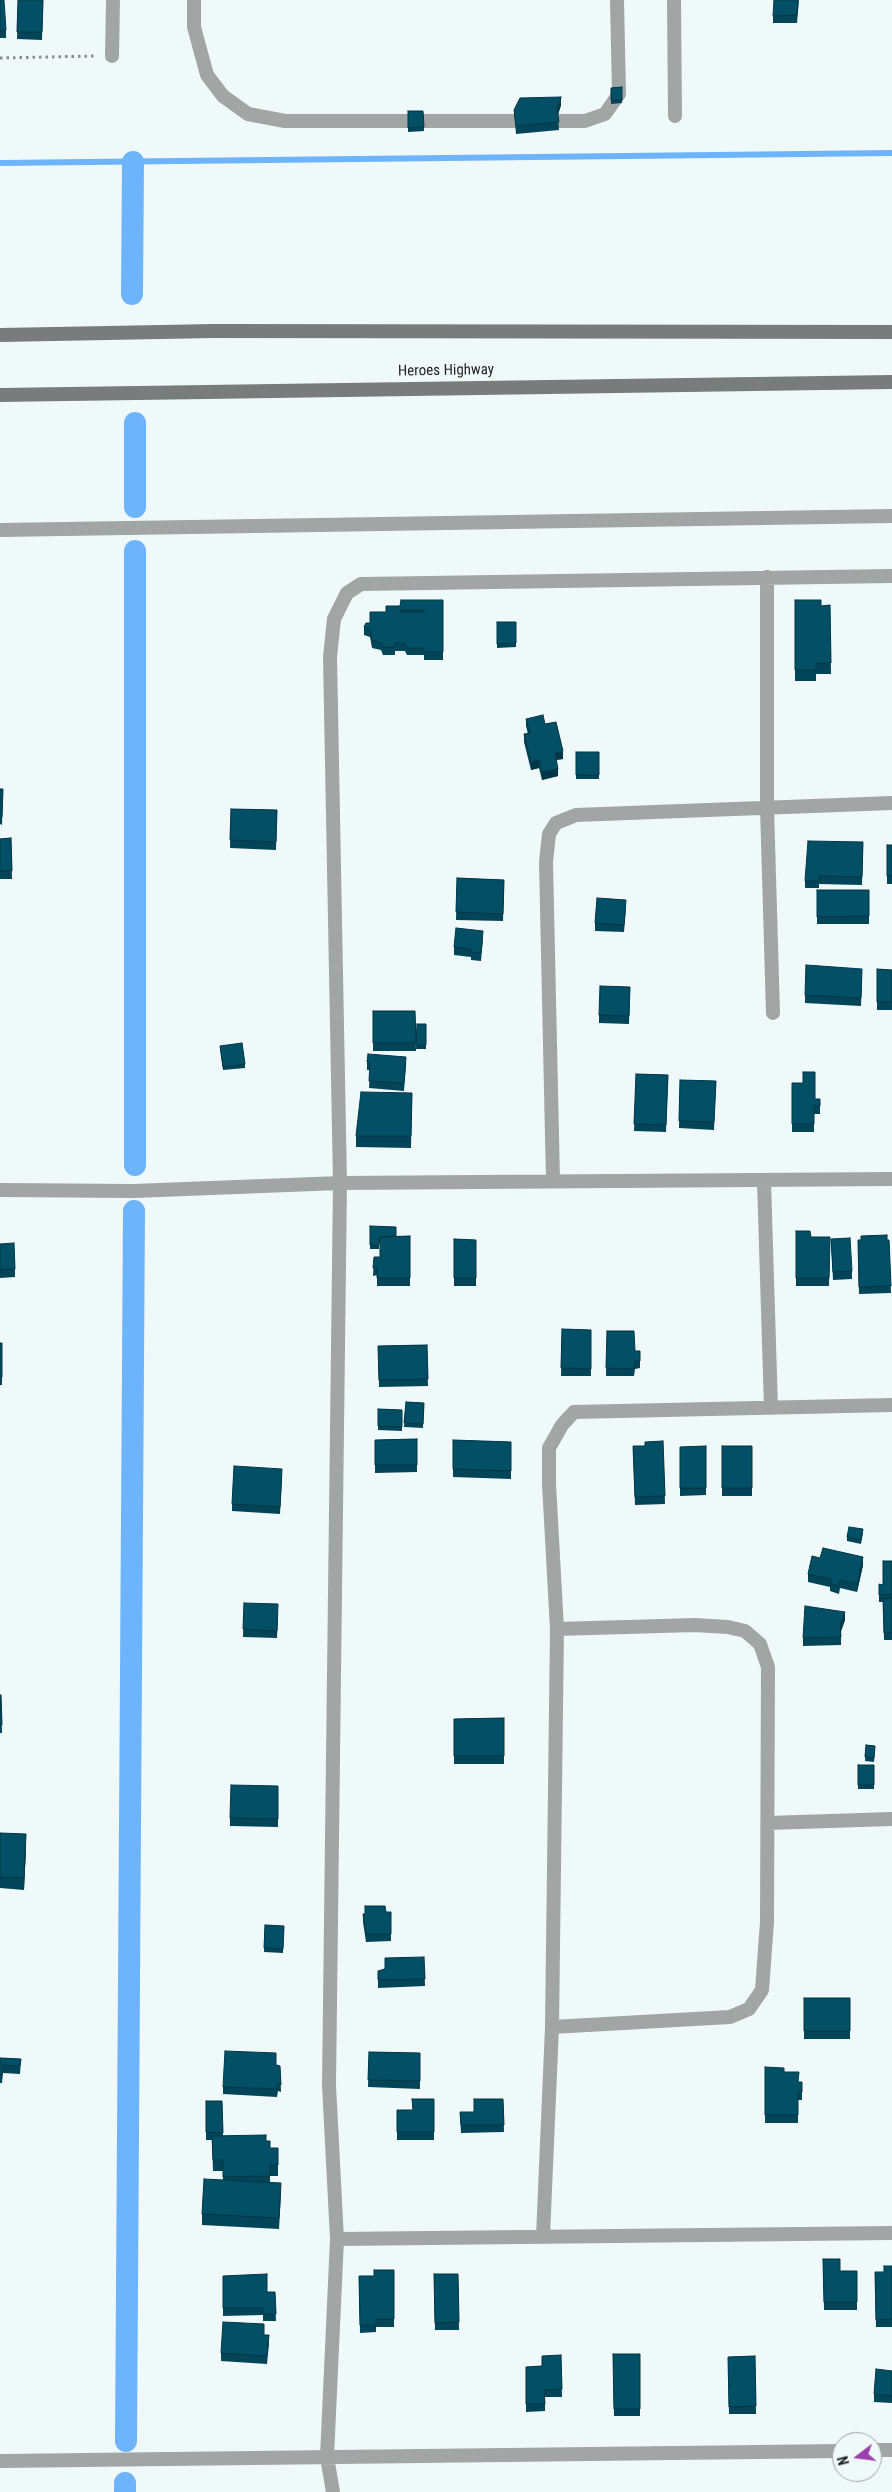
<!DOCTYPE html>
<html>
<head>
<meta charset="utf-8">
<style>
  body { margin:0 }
  #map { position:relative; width:892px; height:2492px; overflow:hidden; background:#f0f9fa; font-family:"Roboto Condensed",sans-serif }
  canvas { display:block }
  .north { position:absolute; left:832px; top:2432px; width:50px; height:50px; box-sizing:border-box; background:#f0f9fa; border:1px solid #9ca3a3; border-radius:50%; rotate:255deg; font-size:14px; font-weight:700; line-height:20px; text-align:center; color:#1e2121 }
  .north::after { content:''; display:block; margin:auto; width:18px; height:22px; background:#9a41ad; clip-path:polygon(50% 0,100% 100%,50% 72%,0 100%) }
</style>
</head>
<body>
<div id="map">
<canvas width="892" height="2492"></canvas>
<div class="north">N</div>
</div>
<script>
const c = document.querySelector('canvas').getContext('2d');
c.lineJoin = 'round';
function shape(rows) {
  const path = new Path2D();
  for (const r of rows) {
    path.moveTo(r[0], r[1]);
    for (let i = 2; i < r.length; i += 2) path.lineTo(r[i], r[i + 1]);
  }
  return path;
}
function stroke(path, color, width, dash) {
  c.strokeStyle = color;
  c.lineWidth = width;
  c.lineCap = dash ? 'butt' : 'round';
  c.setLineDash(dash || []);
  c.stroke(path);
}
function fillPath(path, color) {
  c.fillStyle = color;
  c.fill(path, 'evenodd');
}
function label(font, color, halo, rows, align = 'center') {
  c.font = font + ' "Roboto Condensed",sans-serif';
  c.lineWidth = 5;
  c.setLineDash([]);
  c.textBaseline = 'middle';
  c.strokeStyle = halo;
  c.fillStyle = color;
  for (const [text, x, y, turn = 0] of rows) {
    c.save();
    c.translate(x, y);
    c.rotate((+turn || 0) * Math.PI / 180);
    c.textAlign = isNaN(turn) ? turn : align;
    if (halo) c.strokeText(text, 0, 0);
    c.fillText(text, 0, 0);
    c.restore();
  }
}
stroke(shape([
  [0,163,892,153]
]), '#6db4fc', 6);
stroke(shape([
  [132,294,133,162],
  [135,423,135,507],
  [135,1165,135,551],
  [126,2441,134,1211],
  [125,2492,125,2483]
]), '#6db4fc', 22);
stroke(shape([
  [0,58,94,56]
]), '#878d8d', 3, [2.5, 4]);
stroke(shape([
  [194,0,194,27,207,75,223,96,248,114,285,121,585,121,605,114,619,94,617,0],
  [674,0,675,116],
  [112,56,113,0],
  [0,530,892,516],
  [767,577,767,807,773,1013],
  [553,1181,546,862,549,834,556,823,576,815,892,803],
  [764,1181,771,1408],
  [0,1190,134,1191,340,1183,892,1179],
  [768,1823,892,1819],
  [552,2027,730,2017,749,2009,762,1990,767,1922,768,1667,760,1644,745,1631,728,1627,695,1625,557,1629],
  [543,2236,552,2027,557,1629,549,1484,549,1448,562,1425,574,1412,892,1405],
  [337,2239,892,2233],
  [872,2450,892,2450],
  [0,2461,842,2451],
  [333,2492,327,2457,337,2239,329,2085,340,1183,330,657,334,619,347,593,361,584,892,576]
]), '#a1a5a4', 14);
stroke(shape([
  [0,335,214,331,892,332],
  [0,395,892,382]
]), '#787d7c', 14);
fillPath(shape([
  [0,0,6,30,6,38,0,38],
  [18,0,43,0,42,40,17,39],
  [799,0,797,23,773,23,773,16],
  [622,87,622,103,611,104,611,88],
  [561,105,558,115,559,130,516,134,514,110],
  [408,111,423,111,424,131,408,132],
  [443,600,443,660,424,660,424,655,407,655,405,651,395,651,395,655,383,655,381,650,372,648,370,637,364,635,364,627,386,612,400,606],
  [795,600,821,606,830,605,831,674,816,674,816,681,795,681],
  [497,622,516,622,516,647,497,648],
  [526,719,545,724,563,759,556,760,558,776,542,780,539,768,531,770,524,742,524,734,528,734,526,726],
  [576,752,599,752,599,779,576,779],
  [0,789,3,789,2,825,0,824],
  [231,809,277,810,276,850,230,848],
  [11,838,12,879,0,879,0,839],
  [863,842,862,885,819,884,819,888,805,888,805,881],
  [887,845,892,845,892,884,887,884],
  [457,878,504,880,503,921,456,920],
  [817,890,869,890,869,924,817,924],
  [626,907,624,932,595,931,595,923],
  [483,938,481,961,471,960,471,957,454,955,454,947],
  [877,969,892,970,892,1010,877,1010],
  [862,976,861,1006,805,1003,805,995],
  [630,987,629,1024,599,1023,599,1015],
  [373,1011,415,1011,416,1051,373,1051],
  [417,1024,426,1024,426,1049,416,1049],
  [220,1046,245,1064,245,1068,223,1070],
  [367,1062,406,1064,404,1091,369,1088,370,1070,367,1070],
  [636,1074,668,1075,666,1132,634,1131],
  [680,1080,716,1081,714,1130,679,1128],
  [792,1083,815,1099,820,1099,820,1114,814,1114,814,1132,792,1132],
  [412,1093,411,1148,356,1147,356,1136],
  [370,1226,396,1236,410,1236,410,1286,377,1286,377,1275,373,1276,374,1257,380,1257,380,1243,379,1243,379,1249,370,1249],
  [796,1231,811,1237,830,1237,829,1286,796,1286],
  [454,1239,476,1240,476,1286,454,1286],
  [831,1239,852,1271,852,1279,833,1280],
  [858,1240,889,1240,891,1293,859,1294],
  [0,1244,15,1269,15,1277,0,1278],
  [562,1329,591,1330,591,1376,561,1376],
  [607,1331,635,1351,640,1361,640,1368,635,1369,634,1376,606,1376],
  [0,1343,2,1343,2,1385,0,1385],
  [427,1345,428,1386,379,1387,378,1346],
  [406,1402,424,1403,423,1428,404,1427],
  [378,1409,402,1410,402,1431,378,1430],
  [417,1439,417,1472,375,1473,375,1440],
  [453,1440,511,1442,511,1479,453,1477],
  [663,1441,665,1504,635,1505,633,1446,645,1446],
  [706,1446,706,1495,680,1496,680,1447],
  [722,1446,752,1446,752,1496,722,1496],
  [282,1477,280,1514,232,1511,232,1504],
  [863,1533,861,1544,847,1541,847,1537],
  [820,1558,863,1565,857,1592,840,1588,839,1594,830,1591,830,1587,808,1582,808,1574],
  [892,1561,892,1640,884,1640,883,1602,879,1602,879,1584,883,1585],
  [244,1603,278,1612,277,1638,243,1637],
  [845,1620,841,1632,841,1645,803,1646,803,1638],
  [0,1695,1,1695,2,1733,0,1733],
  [504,1718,504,1764,454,1764,454,1719],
  [866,1745,875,1746,874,1762,865,1761],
  [858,1765,874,1765,874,1789,858,1789],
  [278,1786,278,1827,230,1826,230,1818],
  [0,1833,26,1846,24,1890,0,1888],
  [391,1912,391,1941,366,1942,363,1922,363,1914],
  [265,1925,284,1926,283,1953,264,1952],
  [424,1957,425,1986,378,1988,378,1971],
  [804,1998,850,1998,850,2039,804,2039],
  [0,2043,0,2058,21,2059,20,2074,3,2073,2,2083,0,2083],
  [369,2052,420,2053,420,2089,368,2087],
  [276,2065,280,2066,281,2092,278,2091,277,2097,223,2094,223,2087],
  [765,2067,798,2082,802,2082,802,2100,798,2100,798,2123,765,2123],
  [434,2099,434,2140,397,2140,397,2110,413,2110],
  [503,2099,504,2132,461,2133,460,2112,474,2112],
  [206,2101,222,2101,223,2136,266,2141,270,2148,278,2148,278,2176,270,2176,270,2182,281,2194,279,2229,202,2225,202,2214,223,2180,223,2171,213,2171,212,2140,206,2140],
  [823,2259,840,2271,857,2271,857,2310,824,2310],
  [892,2266,892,2327,876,2327,875,2272,884,2272],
  [394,2270,394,2327,376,2327,376,2332,360,2333,359,2276,374,2276],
  [434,2274,458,2274,459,2330,435,2330],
  [223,2276,267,2292,275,2292,276,2321,263,2321,263,2315,223,2316],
  [264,2335,269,2343,267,2364,221,2361,221,2353],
  [613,2354,640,2354,640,2416,614,2416],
  [561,2355,562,2397,545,2397,545,2411,526,2412,526,2367,542,2366],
  [755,2356,756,2414,729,2414,728,2357],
  [892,2371,892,2403,874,2402,874,2394]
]), '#024458');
fillPath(shape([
  [561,97,561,105,557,117,557,109],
  [563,751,563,759,555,760,555,753],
  [539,760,539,768,531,770,531,762],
  [558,769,558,776,542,780,542,772],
  [863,1557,863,1565,857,1592,857,1584],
  [845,1612,845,1620,840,1632,840,1624],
  [26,1834,26,1846,24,1890,24,1878]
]), '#013747');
const building = shape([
  [0,0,4,0,6,30,0,31,0,0],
  [18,0,43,0,42,32,17,32,18,0],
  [774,0,798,0,797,15,773,16,774,0],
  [622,87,622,100,611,100,611,88,622,87],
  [561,97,557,109,559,122,516,126,514,110,520,98,561,97],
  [408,111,423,111,424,127,408,128,408,111],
  [401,600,443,600,443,652,424,652,424,648,407,648,405,643,395,643,395,647,383,647,381,643,372,640,370,630,364,627,366,623,370,623,370,612,386,612,386,606,400,606,401,600],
  [400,610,424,610,424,612,400,612,400,610],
  [795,600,821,600,821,606,830,605,831,663,816,663,816,670,795,670,795,600],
  [497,622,516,622,516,643,497,644,497,622],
  [543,715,545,724,556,722,563,751,555,753,558,769,542,772,539,760,531,762,524,734,530,733,526,719,543,715],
  [576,752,599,752,599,775,576,775,576,752],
  [0,789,3,789,2,817,0,817,0,789],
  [231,809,277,810,276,842,230,840,231,809],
  [11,838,12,871,0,871,0,839,11,838],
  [808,841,863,842,862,877,819,876,819,881,805,881,808,841],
  [887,845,892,845,892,876,887,876,887,845],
  [457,878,504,880,503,914,456,912,457,878],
  [817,890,869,890,869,916,817,917,817,890],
  [597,898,626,900,624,925,595,923,597,898],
  [456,928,483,931,481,953,471,952,471,949,454,947,456,928],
  [806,965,862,969,861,998,805,995,806,965],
  [877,969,892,970,892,1002,877,1002,877,969],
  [600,986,630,987,629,1016,599,1015,600,986],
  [373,1011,415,1011,416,1043,373,1043,373,1011],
  [417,1024,426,1024,426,1045,416,1045,417,1024],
  [242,1043,245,1064,223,1067,220,1046,242,1043],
  [368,1054,406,1057,404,1083,369,1081,370,1063,367,1062,368,1054],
  [803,1072,815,1072,815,1099,820,1099,820,1106,814,1106,814,1124,792,1124,792,1083,803,1083,803,1072],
  [636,1074,668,1075,666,1125,634,1124,636,1074],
  [680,1080,716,1081,714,1122,679,1121,680,1080],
  [361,1092,412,1093,411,1136,356,1136,361,1092],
  [370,1226,396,1227,396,1236,380,1237,380,1239,379,1239,379,1245,370,1245,370,1226],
  [796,1231,810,1231,811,1237,830,1237,829,1278,796,1278,796,1231],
  [887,1235,887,1240,889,1240,891,1286,859,1287,858,1240,861,1240,861,1236,887,1235],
  [410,1236,410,1278,377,1278,377,1268,373,1268,374,1257,380,1257,380,1237,410,1236],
  [850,1238,852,1271,833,1272,831,1239,850,1238],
  [454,1239,476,1240,476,1278,454,1278,454,1239],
  [14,1243,15,1269,0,1270,0,1244,14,1243],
  [562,1329,591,1330,591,1369,561,1368,562,1329],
  [607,1331,634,1331,635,1351,640,1351,640,1361,635,1361,634,1369,606,1368,607,1331],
  [0,1343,2,1343,2,1377,0,1377,0,1343],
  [427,1345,428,1379,379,1380,378,1346,427,1345],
  [406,1402,424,1403,423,1424,404,1423,406,1402],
  [378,1409,402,1410,402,1427,378,1426,378,1409],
  [417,1439,417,1465,375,1465,375,1440,417,1439],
  [453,1440,511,1442,511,1471,453,1469,453,1440],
  [663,1441,665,1496,635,1497,633,1446,645,1446,645,1442,663,1441],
  [706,1446,706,1488,680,1488,680,1447,706,1446],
  [722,1446,752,1446,752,1488,722,1488,722,1446],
  [234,1466,282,1469,280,1507,232,1504,234,1466],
  [849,1527,863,1529,861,1540,847,1537,849,1527],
  [823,1548,863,1557,857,1584,840,1580,839,1586,830,1584,831,1579,808,1574,812,1556,820,1558,823,1548],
  [883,1561,892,1561,892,1594,879,1595,879,1584,883,1585,883,1561],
  [892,1598,892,1632,884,1633,883,1599,892,1598],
  [244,1603,278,1604,277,1631,243,1629,244,1603],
  [805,1606,845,1612,840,1624,841,1637,803,1638,805,1606],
  [0,1695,1,1695,2,1725,0,1725,0,1695],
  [504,1718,504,1756,454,1756,454,1719,504,1718],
  [866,1745,875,1746,874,1758,865,1757,866,1745],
  [858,1765,874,1765,874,1785,858,1785,858,1765],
  [231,1785,278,1786,278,1819,230,1818,231,1785],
  [0,1833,26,1834,24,1878,0,1877,0,1833],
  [365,1906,385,1906,386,1912,391,1912,391,1934,366,1934,363,1914,365,1914,365,1906],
  [265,1925,284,1926,283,1949,264,1948,265,1925],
  [424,1957,425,1979,378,1980,378,1971,385,1969,385,1958,424,1957],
  [804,1998,850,1998,850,2031,804,2031,804,1998],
  [225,2051,276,2053,276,2065,280,2066,281,2085,278,2083,277,2089,223,2087,225,2051],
  [369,2052,420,2053,420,2081,368,2080,369,2052],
  [0,2058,21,2059,20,2066,3,2065,2,2075,0,2075,0,2058],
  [765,2067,784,2068,784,2072,799,2072,798,2082,802,2082,802,2092,798,2092,798,2115,765,2115,765,2067],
  [412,2099,434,2099,434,2132,397,2132,397,2110,413,2110,412,2099],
  [474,2099,503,2099,504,2125,461,2125,460,2112,474,2112,474,2099],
  [206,2101,222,2101,223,2133,206,2132,206,2101],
  [266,2135,266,2141,270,2141,270,2148,278,2148,278,2165,270,2165,270,2176,223,2177,223,2160,213,2160,212,2136,266,2135],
  [204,2179,281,2183,279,2218,202,2214,204,2179],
  [823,2259,840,2259,840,2271,857,2271,857,2302,824,2302,823,2259],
  [884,2266,892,2266,892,2319,876,2320,875,2272,884,2272,884,2266],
  [374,2270,394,2270,394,2319,376,2319,376,2325,360,2325,359,2276,374,2276,374,2270],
  [267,2274,267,2292,275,2292,276,2314,263,2314,263,2308,223,2308,223,2276,267,2274],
  [434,2274,458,2274,459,2322,435,2323,434,2274],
  [223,2322,264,2324,264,2335,269,2335,267,2356,221,2353,223,2322],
  [613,2354,640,2354,640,2409,614,2409,613,2354],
  [561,2355,562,2389,544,2390,545,2404,526,2404,526,2367,542,2366,542,2356,561,2355],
  [755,2356,756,2406,729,2407,728,2357,755,2356],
  [876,2369,892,2371,892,2396,874,2394,876,2369]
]);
fillPath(building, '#024f66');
stroke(building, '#013747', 1);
label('15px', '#1e2121', '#f0f9fa', [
  ["Heroes Highway",446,371,-1]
]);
</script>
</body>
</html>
